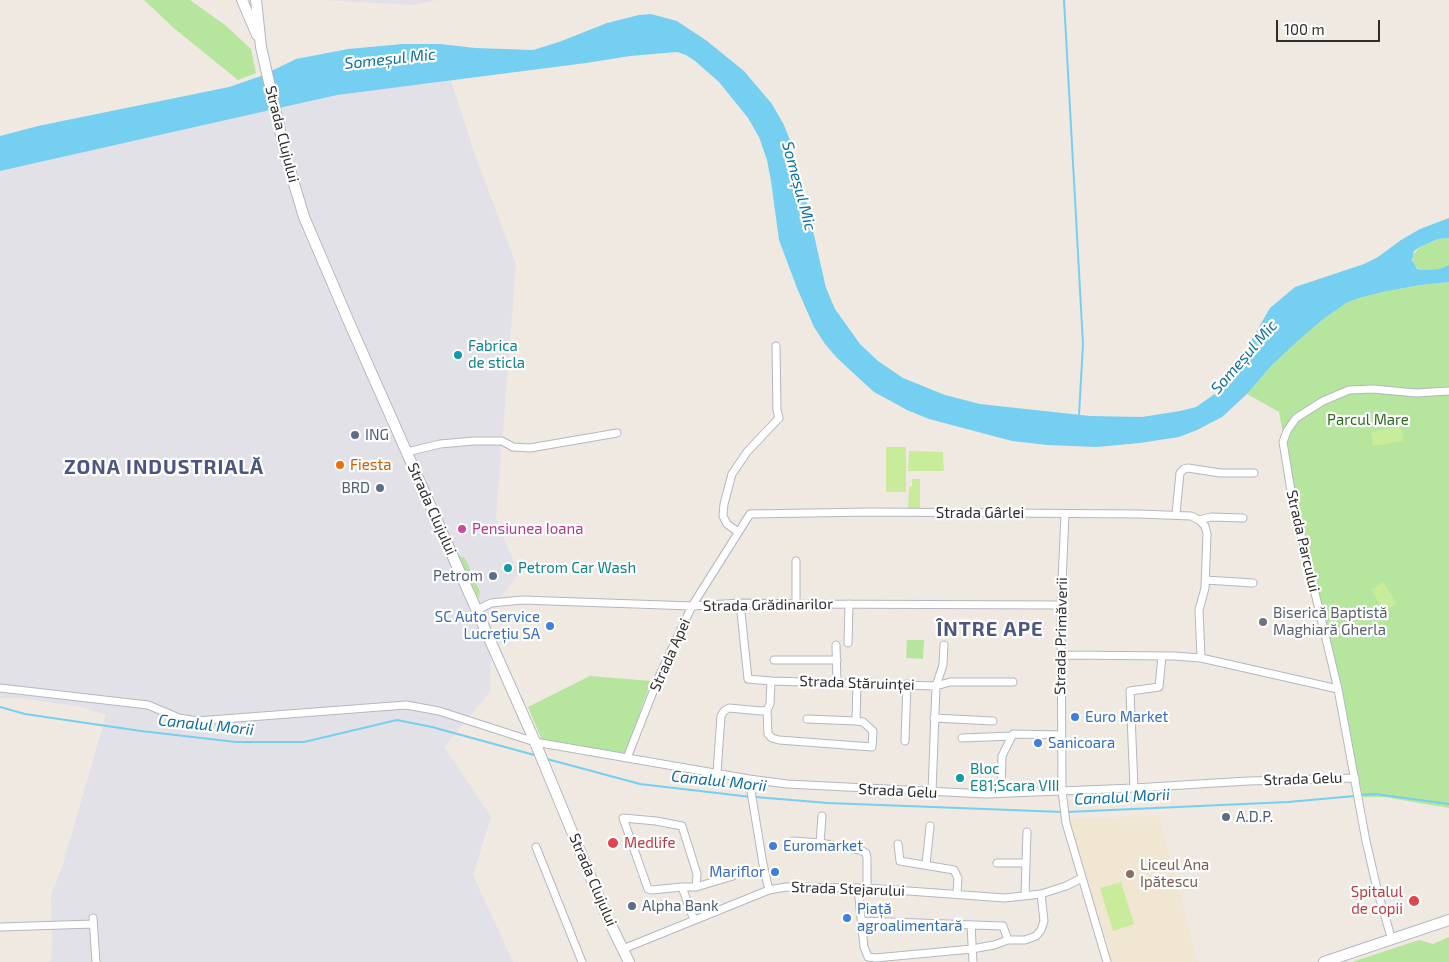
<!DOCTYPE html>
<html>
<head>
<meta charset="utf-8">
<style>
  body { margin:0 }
  #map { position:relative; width:1449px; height:962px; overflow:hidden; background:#efe9e1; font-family:"Exo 2",sans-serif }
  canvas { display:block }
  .scale { position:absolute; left:1276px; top:20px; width:104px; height:22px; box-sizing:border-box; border:2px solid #2e2e2e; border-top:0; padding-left:6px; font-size:15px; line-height:18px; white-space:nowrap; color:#2e2e2e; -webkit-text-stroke:4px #fff; paint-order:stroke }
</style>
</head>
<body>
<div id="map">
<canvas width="1449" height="962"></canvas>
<div class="scale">100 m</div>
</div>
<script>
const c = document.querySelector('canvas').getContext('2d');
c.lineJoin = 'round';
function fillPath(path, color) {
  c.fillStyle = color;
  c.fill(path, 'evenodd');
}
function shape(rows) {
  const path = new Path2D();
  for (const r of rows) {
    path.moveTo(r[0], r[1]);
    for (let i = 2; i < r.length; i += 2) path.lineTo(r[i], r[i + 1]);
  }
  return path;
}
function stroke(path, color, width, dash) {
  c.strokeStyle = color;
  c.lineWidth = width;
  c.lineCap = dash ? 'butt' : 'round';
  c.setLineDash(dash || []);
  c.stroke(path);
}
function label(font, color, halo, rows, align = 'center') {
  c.font = font + ' "Exo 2",sans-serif';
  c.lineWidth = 4.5;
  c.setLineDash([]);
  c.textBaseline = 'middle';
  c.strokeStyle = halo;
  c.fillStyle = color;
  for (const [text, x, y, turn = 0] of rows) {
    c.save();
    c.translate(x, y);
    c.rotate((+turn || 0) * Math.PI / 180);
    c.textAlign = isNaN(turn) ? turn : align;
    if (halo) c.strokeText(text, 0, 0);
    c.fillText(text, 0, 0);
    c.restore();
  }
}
fillPath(shape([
  [324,0,437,0,412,5],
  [451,80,474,152,516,264,496,519,519,574,499,599,492,620,490,692,444,747,491,817,473,875,513,962,50,962,52,946,51,895,63,864,106,715,85,708,22,698,0,698,0,171,337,95]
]), '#e3e1e8');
fillPath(shape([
  [1159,816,1198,962,1112,962,1069,818]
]), '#f0e6d1');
fillPath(shape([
  [144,0,190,0,225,25,251,49,256,73,238,80,175,29],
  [1449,238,1449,265,1439,269,1422,270,1418,269,1414,265,1412,256,1420,247,1438,239],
  [1449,282,1449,808,1384,797,1363,797,1297,507,1279,412,1247,394,1272,365,1299,340,1322,320,1346,303,1359,298,1383,292,1420,285],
  [459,556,465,558,480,592,479,598,477,598,458,557],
  [907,640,924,640,923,659,906,658],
  [590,676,651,681,625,754,542,740,528,707],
  [1449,937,1449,962,1352,962,1419,940,1433,944]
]), '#b6e59e');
fillPath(shape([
  [1401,427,1403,441,1373,446,1371,432],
  [886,447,906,447,906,492,886,492],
  [909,451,943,452,944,471,908,471],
  [912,479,920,479,920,511,908,511,909,487,912,486],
  [1383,582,1397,603,1385,611,1371,590],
  [1121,882,1134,924,1113,931,1100,888]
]), '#c9ec9a');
fillPath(shape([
  [651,14,677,21,707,41,744,71,772,104,784,125,790,140,804,191,826,288,835,309,860,344,878,361,903,378,945,395,980,404,1090,416,1142,417,1180,411,1196,407,1219,391,1249,344,1270,308,1295,287,1364,264,1378,257,1401,240,1420,229,1449,218,1449,238,1438,239,1420,247,1414,251,1412,260,1417,269,1422,270,1439,269,1449,265,1449,282,1420,285,1383,292,1359,298,1346,303,1322,320,1299,340,1272,365,1247,394,1222,417,1197,430,1179,437,1140,443,1097,447,1047,445,1012,441,929,419,907,410,874,392,837,358,825,344,814,327,797,288,779,240,771,181,767,160,759,137,748,118,719,82,695,61,686,55,677,52,630,56,586,63,337,95,0,171,0,136,38,126,229,87,261,76,296,59,348,49,403,44,440,44,475,48,533,50,559,42,607,23,639,15]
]), '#75cff0');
stroke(shape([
  [1064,0,1083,344,1079,415],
  [0,707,25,714,141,731,236,742,304,742,397,720,432,727,538,756],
  [547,759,640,784,751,797],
  [1359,795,1375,794,1449,804],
  [755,797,828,803,1063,812],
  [1067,812,1288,802,1355,796]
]), '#75cff0', 2);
const street = shape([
  [407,452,440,444,474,441,502,441,513,447,530,448,617,433],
  [1065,514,1061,605,1062,791,1066,823,1107,962],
  [1176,514,1180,473,1184,469,1188,468,1220,473,1254,473],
  [1199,520,1211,517,1243,518],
  [738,532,727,524,723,516,724,504,732,474,747,452,779,418,777,410,776,346],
  [796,561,796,604],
  [1205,580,1253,583],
  [740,603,748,679,771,681,936,686,932,792],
  [477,610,491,603,522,600,692,606,740,603,796,604,1061,605],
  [848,643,849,604],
  [836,645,837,682],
  [1062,655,1174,656,1201,658,1338,689],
  [774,660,837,660],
  [936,686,950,682,1013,682],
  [936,686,943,665,944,645],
  [0,688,148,705,179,718,197,721,406,705,439,711,535,742,749,779,787,784,986,794,1134,788,1248,781,1355,778],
  [767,710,768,734,772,738,779,740,872,747,873,731,863,722,856,721,857,683],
  [934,718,993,721],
  [807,719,856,721],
  [962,738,1012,736],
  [905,741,907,684],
  [627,758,658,679,692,606,750,514,871,512,1139,514,1191,516,1199,520,1205,526,1207,534,1205,588,1199,610,1201,658],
  [717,773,721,716,724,711,729,708,761,711,767,710,770,704,771,681],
  [749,779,763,864,769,890],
  [1134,788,1130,691,1159,687,1162,656],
  [1001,793,1002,756,1013,734,1060,735],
  [793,841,820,843,860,850,866,853,867,858,867,888],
  [820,843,822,816],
  [898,844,900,861,954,870,958,878,957,894],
  [536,847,582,962],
  [997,863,1026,863],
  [926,865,930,826],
  [682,887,652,890,648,889,623,818,656,821,682,826,697,874,696,887,682,887,694,920],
  [696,887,733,876],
  [858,888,864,947,868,957,875,958,972,949,994,945,1008,940,1025,940,1036,936,1041,930,1044,921,1041,894],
  [1025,896,1027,832],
  [93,918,96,962],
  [862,921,1003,926,1008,940],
  [971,925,973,962],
  [0,927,93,924],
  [1392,940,1378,893,1366,841,1338,689,1292,497,1283,442,1287,431,1296,418,1323,401,1349,390,1373,389,1416,393,1449,391],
  [623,949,769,890,786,887,867,888,1005,898,1041,894,1066,886,1082,878]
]);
const secondary = shape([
  [242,0,257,35],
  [256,0,261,47,286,157,304,217,352,329,532,735,608,919,629,962],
  [1324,962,1449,920]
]);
stroke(street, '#b4b7c1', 9);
stroke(secondary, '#b4b7c1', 12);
stroke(street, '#fff', 7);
stroke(secondary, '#fff', 10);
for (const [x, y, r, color] of [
  [458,355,5,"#0f9aa8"],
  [355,435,5,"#5c6f8a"],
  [340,465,5,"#e8710a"],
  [380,488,5,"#5c6f8a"],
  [462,529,5,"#d1479c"],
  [508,568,5,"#0f9aa8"],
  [493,576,5,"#5c6f8a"],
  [1263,622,5,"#6b7280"],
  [550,626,5,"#3f7fe0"],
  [1075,717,5,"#3f7fe0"],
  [1038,743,5,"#3f7fe0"],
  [960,778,5,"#0f9aa8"],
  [1226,817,5,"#5c6f8a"],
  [613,843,6,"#e0444e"],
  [773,846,5,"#3f7fe0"],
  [775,872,5,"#3f7fe0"],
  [1130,874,5,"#8d6e63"],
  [1414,901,6,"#e0444e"],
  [632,906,5,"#5c6f8a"],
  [847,918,5,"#3f7fe0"]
]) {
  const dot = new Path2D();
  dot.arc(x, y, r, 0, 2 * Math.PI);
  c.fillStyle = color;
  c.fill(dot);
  stroke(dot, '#fff', 2);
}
label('15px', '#2e2e2e', '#fff', [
  ["Strada Clujului",282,134,76],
  ["Strada Clujului",432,509,66],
  ["Strada Gârlei",980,513],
  ["Strada Parcului",1303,541,77],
  ["Strada Grădinarilor",768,605,-1],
  ["Strada Primăverii",1061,636,-89],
  ["Strada Apei",670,655,-66],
  ["Strada Stăruinței",857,683,2],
  ["Strada Gelu",1303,779,-2],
  ["Strada Gelu",898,791,3],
  ["Strada Clujului",593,880,67],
  ["Strada Stejarului",848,889,2]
]);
label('15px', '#0d838f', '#fff', [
  ["Fabrica",468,346],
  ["de sticla",468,363],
  ["Petrom Car Wash",518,568],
  ["Bloc",970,769],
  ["E81;Scara VIII",970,786]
], 'left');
label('15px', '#2c6e1b', '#fff', [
  ["Parcul Mare",1368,420]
]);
label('15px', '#4e5e75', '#fff', [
  ["ING",365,435],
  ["BRD",370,488,"right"],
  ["Petrom",483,576,"right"],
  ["A.D.P.",1236,817],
  ["Alpha Bank",642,906]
], 'left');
label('15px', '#c56008', '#fff', [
  ["Fiesta",350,465]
], 'left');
label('15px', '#b23c85', '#fff', [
  ["Pensiunea Ioana",472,529]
], 'left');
label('15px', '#5b616d', '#fff', [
  ["Biserică Baptistă",1273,613],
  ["Maghiară Gherla",1273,630]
], 'left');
label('15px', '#366cbe', '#fff', [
  ["SC Auto Service",540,617,"right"],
  ["Lucrețiu SA",540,634,"right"],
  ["Euro Market",1085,717],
  ["Sanicoara",1048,743],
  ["Euromarket",783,846],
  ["Mariflor",765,872,"right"],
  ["Piață",857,909],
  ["agroalimentară",857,926]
], 'left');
label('15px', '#be3a42', '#fff', [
  ["Medlife",624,843],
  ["Spitalul",1403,892,"right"],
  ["de copii",1403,909,"right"]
], 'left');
label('15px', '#785e54', '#fff', [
  ["Liceul Ana",1140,865],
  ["Ipătescu",1140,882]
], 'left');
label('italic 16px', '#0d6fa3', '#fff', [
  ["Someșul Mic",390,59,-6],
  ["Someșul Mic",799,186,75],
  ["Someșul Mic",1244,357,-49],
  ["Canalul Morii",206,725,6],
  ["Canalul Morii",719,781,6],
  ["Canalul Morii",1122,797,-3]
]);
c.letterSpacing = '1px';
label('bold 20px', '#4d5680', '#fff', [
  ["ZONA INDUSTRIALĂ",164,467],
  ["ÎNTRE APE",990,629]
]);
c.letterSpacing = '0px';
</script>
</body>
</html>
